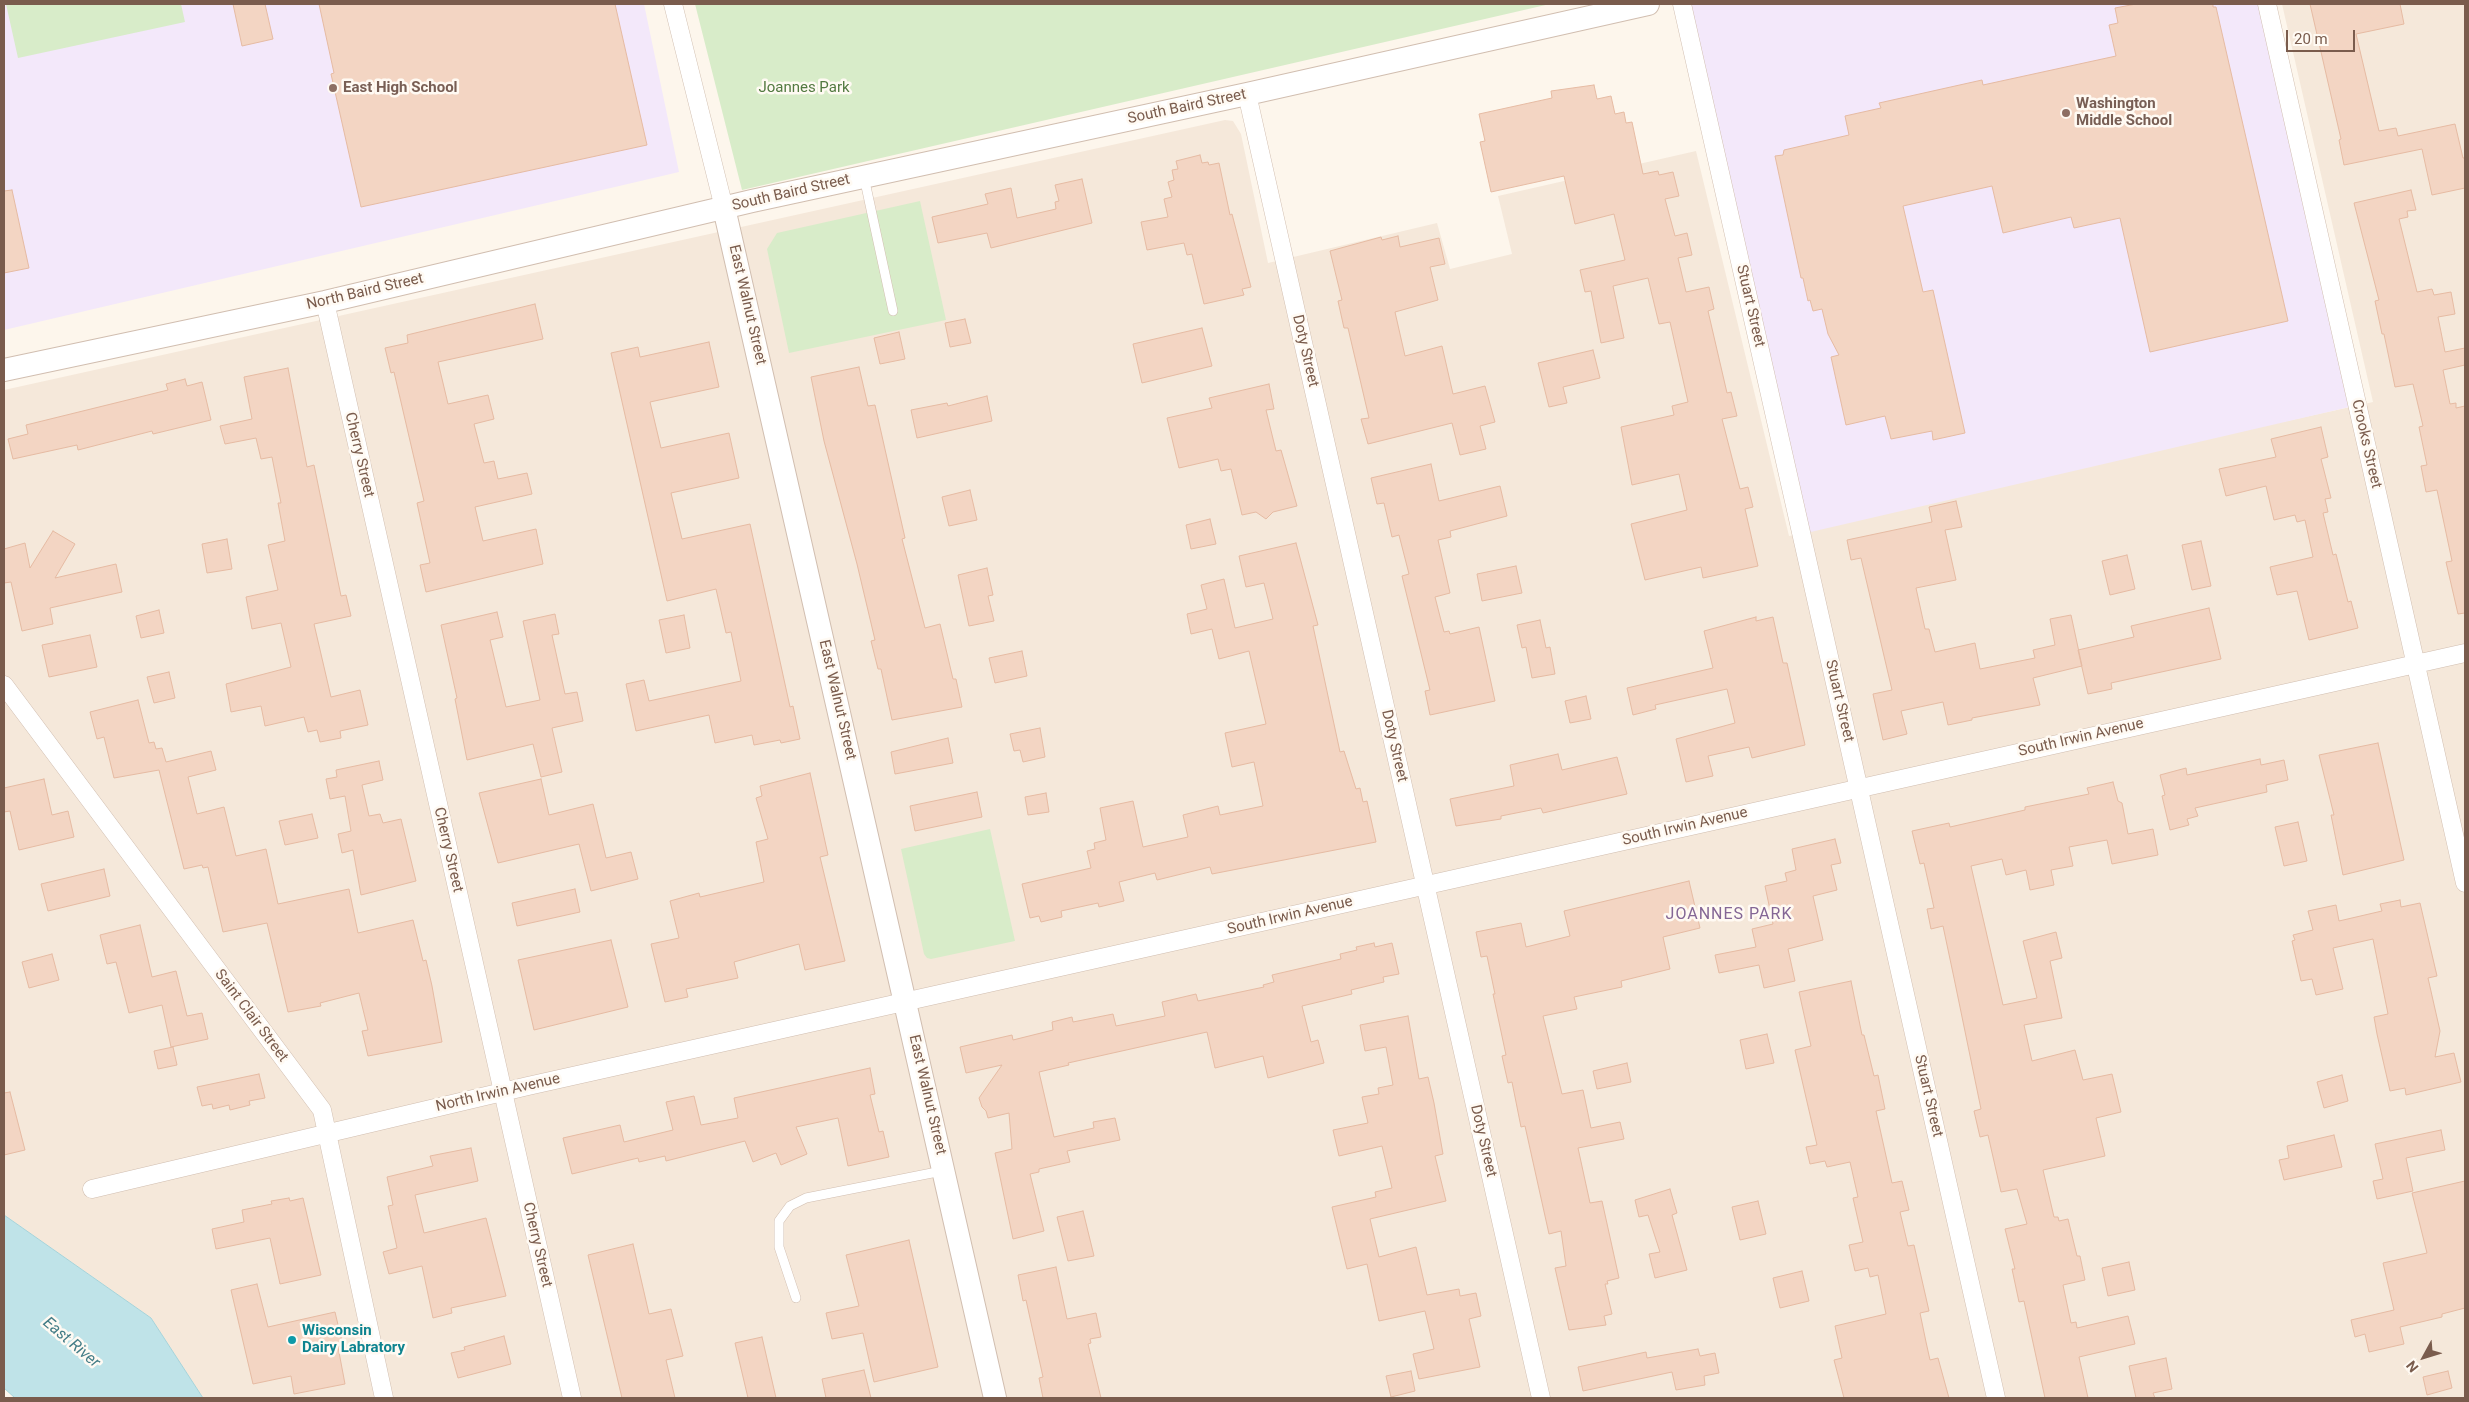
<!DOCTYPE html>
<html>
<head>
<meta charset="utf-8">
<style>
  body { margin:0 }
  #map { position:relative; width:2469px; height:1402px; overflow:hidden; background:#fdf6ec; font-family:Roboto,sans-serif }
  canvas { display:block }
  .frame { position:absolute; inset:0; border:5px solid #7a5c4d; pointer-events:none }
  .north { position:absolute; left:2399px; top:1332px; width:50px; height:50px; -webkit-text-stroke:4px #fffaf3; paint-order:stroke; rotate:231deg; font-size:14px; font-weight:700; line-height:20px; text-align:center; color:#7a5c4d }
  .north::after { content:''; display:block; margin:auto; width:18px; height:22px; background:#7a5c4d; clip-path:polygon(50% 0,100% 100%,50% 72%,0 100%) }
  .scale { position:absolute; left:2286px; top:30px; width:69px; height:22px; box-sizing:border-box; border:2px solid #7a5c4d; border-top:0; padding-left:6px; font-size:15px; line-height:18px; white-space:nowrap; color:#7a5c4d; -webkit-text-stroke:4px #fffaf3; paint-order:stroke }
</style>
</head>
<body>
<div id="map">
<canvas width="2469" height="1402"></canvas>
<div class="frame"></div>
<div class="north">N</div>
<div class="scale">20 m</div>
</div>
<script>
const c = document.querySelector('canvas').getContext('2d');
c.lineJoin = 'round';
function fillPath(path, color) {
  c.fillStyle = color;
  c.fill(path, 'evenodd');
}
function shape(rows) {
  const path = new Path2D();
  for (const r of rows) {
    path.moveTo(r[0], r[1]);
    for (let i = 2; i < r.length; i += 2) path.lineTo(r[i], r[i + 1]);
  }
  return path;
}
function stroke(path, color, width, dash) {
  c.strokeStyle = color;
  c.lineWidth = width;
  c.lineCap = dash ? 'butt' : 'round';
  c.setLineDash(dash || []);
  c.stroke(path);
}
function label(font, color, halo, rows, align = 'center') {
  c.font = font + ' Roboto,sans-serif';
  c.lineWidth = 5;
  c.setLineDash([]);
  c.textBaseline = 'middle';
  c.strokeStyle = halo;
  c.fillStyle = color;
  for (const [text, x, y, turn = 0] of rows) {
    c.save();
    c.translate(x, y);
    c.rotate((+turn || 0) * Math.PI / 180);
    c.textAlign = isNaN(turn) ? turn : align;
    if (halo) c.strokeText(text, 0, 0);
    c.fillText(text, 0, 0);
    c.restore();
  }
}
fillPath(shape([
  [2282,4,2465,4,2465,1398,203,1398,151,1318,4,1215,4,390,1225,120,1233,121,1241,134,1268,263,1437,223,1450,269,1512,254,1498,196,1696,151,1789,536,2182,444,2373,402]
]), '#f5e8da');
fillPath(shape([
  [4,4,644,4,679,172,4,330],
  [1682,4,2267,4,2358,405,1802,534]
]), '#f3e8fa');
fillPath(shape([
  [6,4,181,4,185,22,18,58],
  [695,4,1550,4,742,190],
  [920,201,946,320,789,353,767,249,777,233],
  [990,829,1015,941,931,959,927,958,924,954,901,849]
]), '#d8ecc9');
const water = shape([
  [4,1215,151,1318,203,1398,15,1398,4,1388,4,1215]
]);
fillPath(water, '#bfe3e8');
stroke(water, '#a5d3da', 1);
const building = shape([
  [233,4,265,4,273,39,242,46,233,4],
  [319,4,615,4,647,145,361,207,331,74,334,73,319,4],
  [2136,4,2213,4,2213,7,2216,7,2288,321,2150,352,2120,218,2074,228,2071,217,2003,233,1992,186,1903,206,1923,292,1933,290,1965,433,1933,440,1932,431,1891,439,1885,416,1846,425,1831,357,1839,355,1828,334,1822,309,1813,311,1810,300,1808,301,1803,278,1801,278,1775,156,1783,155,1784,150,1849,135,1845,116,1881,108,1879,103,1982,80,1983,85,2116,56,2109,25,2118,23,2115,8,2136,4],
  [2310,4,2400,4,2404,24,2356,34,2379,131,2396,128,2398,136,2455,124,2463,158,2465,158,2465,188,2432,195,2422,149,2344,165,2339,140,2341,139,2310,4],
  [1594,85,1597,99,1611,96,1615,114,1624,112,1626,123,1632,122,1643,174,1658,171,1659,175,1673,172,1679,196,1665,199,1675,236,1687,233,1692,255,1678,258,1686,292,1709,287,1714,309,1708,311,1727,393,1731,392,1737,416,1722,419,1740,489,1748,487,1753,507,1745,509,1758,566,1703,578,1701,567,1645,580,1631,524,1687,510,1679,474,1632,485,1621,427,1674,415,1672,406,1688,402,1670,322,1659,324,1648,278,1613,286,1624,338,1601,343,1591,291,1585,292,1580,270,1625,260,1614,214,1575,224,1564,176,1491,192,1480,142,1485,141,1479,114,1552,98,1551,91,1594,85],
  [1200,155,1202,163,1208,162,1209,165,1219,163,1230,215,1232,214,1251,287,1242,289,1244,295,1204,304,1192,254,1187,255,1184,243,1147,250,1141,222,1168,217,1164,199,1172,197,1168,182,1174,180,1172,170,1178,169,1176,161,1200,155],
  [1082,179,1092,223,991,248,987,233,938,243,932,217,988,204,985,194,1011,188,1017,218,1056,209,1055,202,1059,201,1055,185,1082,179],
  [12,190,29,268,4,273,4,191,12,190],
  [2411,190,2416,210,2407,211,2408,217,2399,219,2417,292,2432,289,2434,295,2451,292,2455,314,2438,317,2445,352,2465,348,2465,365,2443,370,2450,404,2456,403,2456,408,2465,406,2465,613,2458,614,2446,562,2452,561,2437,490,2426,492,2421,466,2427,465,2419,427,2423,426,2413,384,2395,387,2384,334,2382,334,2375,301,2379,300,2354,203,2411,190],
  [1398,236,1400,247,1439,238,1445,264,1430,267,1438,300,1395,312,1405,356,1442,346,1453,394,1485,386,1495,422,1480,426,1486,449,1460,455,1452,423,1368,444,1361,419,1369,418,1348,328,1344,328,1338,301,1342,300,1330,251,1381,237,1382,240,1398,236],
  [535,304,543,339,438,362,448,404,488,395,494,419,474,424,484,463,494,461,498,479,527,473,532,494,475,507,483,541,536,529,543,564,426,592,420,565,430,563,417,503,424,501,394,372,391,373,385,348,408,343,407,335,535,304],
  [965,319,971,343,950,347,945,323,965,319],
  [1202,328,1212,366,1142,383,1133,344,1202,328],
  [899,332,905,359,880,364,874,338,899,332],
  [709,342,719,387,650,402,661,448,729,433,739,478,671,493,682,539,750,524,790,707,793,706,800,739,781,743,780,740,754,745,752,735,715,743,709,715,636,731,626,684,644,680,649,701,741,681,731,632,726,633,716,589,667,601,611,353,638,347,640,357,709,342],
  [1593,350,1600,378,1563,387,1567,403,1549,407,1538,363,1593,350],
  [859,367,868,406,875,405,905,538,902,539,925,628,940,624,953,679,956,679,962,707,892,720,881,669,878,669,871,641,875,640,857,564,824,441,811,377,859,367],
  [288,368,307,467,314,465,341,596,346,595,351,616,314,624,331,697,360,690,368,725,340,731,341,738,320,742,317,730,308,732,304,717,265,726,261,706,231,712,226,684,291,667,281,623,252,629,246,597,278,590,268,545,285,541,278,503,281,503,272,457,261,459,256,438,225,444,220,426,252,419,244,377,288,368],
  [185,379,187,386,202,382,211,420,153,434,152,431,78,450,77,445,13,459,8,439,28,434,26,425,168,390,166,384,185,379],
  [1269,384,1274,409,1266,410,1276,451,1281,450,1297,506,1273,512,1266,519,1256,512,1242,515,1231,469,1221,471,1218,459,1179,468,1167,418,1212,408,1209,398,1269,384],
  [987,396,992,421,917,438,911,410,947,403,948,406,987,396],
  [2321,427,2328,457,2321,459,2331,498,2325,499,2328,512,2323,513,2333,555,2336,554,2348,602,2351,601,2358,628,2309,640,2297,591,2277,595,2270,567,2313,557,2305,520,2297,522,2295,515,2274,520,2266,486,2226,496,2219,469,2276,457,2271,439,2321,427],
  [1431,464,1439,501,1500,486,1507,516,1450,531,1451,537,1438,540,1450,593,1435,597,1444,632,1449,631,1450,634,1479,627,1495,701,1430,715,1425,691,1430,690,1402,576,1409,574,1399,535,1392,537,1384,503,1377,504,1371,478,1431,464],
  [970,490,977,520,949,526,942,497,970,490],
  [1956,501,1962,527,1945,530,1956,580,1916,588,1925,629,1929,629,1935,652,1975,643,1980,669,2035,658,2033,650,2055,645,2050,619,2071,615,2082,666,2033,678,2040,705,1972,718,1972,720,1948,725,1943,702,1901,711,1907,734,1883,740,1873,694,1892,690,1861,558,1851,560,1847,540,1932,522,1929,507,1956,501],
  [1210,519,1216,544,1191,549,1186,525,1210,519],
  [53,531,75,544,55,578,116,564,122,592,50,608,53,624,22,631,11,582,4,583,4,549,25,543,30,568,53,531],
  [227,539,232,569,207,573,202,544,227,539],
  [2201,541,2211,586,2192,590,2182,545,2201,541],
  [1296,543,1318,625,1313,626,1340,752,1344,751,1356,789,1360,788,1363,802,1367,801,1376,842,1212,874,1210,867,1157,880,1155,873,1119,882,1124,901,1099,907,1098,903,1061,911,1062,917,1041,922,1039,916,1030,918,1022,884,1091,868,1087,851,1095,849,1094,843,1106,840,1100,808,1133,801,1143,847,1188,837,1183,815,1218,806,1220,815,1263,806,1254,762,1232,767,1225,733,1266,724,1249,651,1219,659,1212,629,1191,634,1187,614,1207,609,1201,585,1224,579,1235,628,1273,619,1264,583,1246,587,1239,556,1296,543],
  [2127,555,2135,589,2110,595,2102,561,2127,555],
  [1516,566,1522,593,1482,601,1477,574,1516,566],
  [987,568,993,595,988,596,994,621,969,626,958,575,987,568],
  [2209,608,2221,659,2111,683,2112,689,2088,694,2078,650,2134,637,2131,626,2209,608],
  [159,610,164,633,141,638,136,616,159,610],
  [497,612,503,637,490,640,506,707,540,700,523,621,555,614,559,634,552,635,565,694,577,692,583,721,552,728,562,772,541,777,533,744,467,760,455,699,457,698,441,625,497,612],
  [684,615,690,648,666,653,659,620,684,615],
  [1756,617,1756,621,1773,617,1783,663,1787,663,1805,745,1752,758,1749,747,1708,756,1713,776,1686,782,1676,739,1735,723,1727,689,1655,705,1656,709,1633,715,1627,688,1713,668,1704,631,1756,617],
  [1540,620,1546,648,1550,647,1555,674,1532,678,1526,647,1522,648,1517,625,1540,620],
  [90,635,97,667,49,677,42,645,90,635],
  [1022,651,1027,676,995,683,989,658,1022,651],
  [169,672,175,698,154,703,147,677,169,672],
  [1586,696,1591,719,1570,723,1565,701,1586,696],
  [138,700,149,743,154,742,156,749,162,748,166,762,211,751,216,770,188,777,197,814,224,807,236,856,266,849,278,904,349,889,358,933,413,920,423,961,426,960,432,986,442,1042,368,1056,362,1031,368,1030,359,993,320,1003,321,1006,288,1012,267,923,223,932,208,867,203,868,202,865,184,869,159,770,114,778,104,737,97,739,90,712,138,700],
  [1040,728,1045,757,1023,762,1020,750,1014,751,1010,734,1040,728],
  [948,738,953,763,895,774,891,752,948,738],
  [2378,743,2404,860,2343,875,2331,815,2334,815,2319,755,2378,743],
  [1558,754,1562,770,1617,757,1627,794,1543,813,1541,808,1501,816,1501,819,1456,826,1450,799,1514,786,1510,765,1558,754],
  [2260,759,2261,765,2284,760,2288,780,2266,785,2267,792,2195,808,2198,816,2187,819,2189,825,2170,830,2162,796,2165,795,2160,775,2186,768,2187,775,2260,759],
  [379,761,383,780,362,785,369,816,380,814,383,823,401,819,416,881,361,895,353,850,342,853,338,834,351,831,345,796,330,799,326,779,337,777,336,770,379,761],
  [810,773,828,855,820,857,845,961,805,970,799,944,734,962,738,978,686,989,688,997,665,1002,651,944,679,938,670,901,699,893,700,897,764,882,756,842,768,839,756,798,762,796,760,786,810,773],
  [44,779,52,815,68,811,74,837,19,850,10,811,4,812,4,788,44,779],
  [541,779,549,815,593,804,606,858,631,852,638,879,591,891,579,844,498,863,479,793,541,779],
  [2113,782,2118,801,2122,803,2128,834,2153,829,2158,855,2112,864,2107,840,2069,847,2073,866,2051,870,2054,885,2030,890,2026,870,2006,875,2002,859,1971,866,2003,1005,2037,998,2023,941,2056,932,2062,958,2050,961,2062,1018,2024,1025,2032,1061,2075,1050,2083,1080,2112,1074,2121,1112,2096,1118,2105,1156,2043,1170,2054,1217,2058,1217,2059,1221,2068,1219,2077,1256,2080,1256,2085,1280,2063,1285,2071,1323,2076,1322,2077,1328,2128,1316,2135,1344,2079,1357,2088,1398,2045,1398,2024,1301,2019,1302,2012,1269,2015,1269,2005,1229,2027,1224,2017,1189,2001,1192,1988,1135,1980,1137,1974,1111,1981,1109,1954,978,1943,926,1931,929,1927,909,1934,908,1924,863,1920,864,1912,831,1949,823,1950,827,2025,810,2025,807,2089,794,2087,788,2113,782],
  [977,792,982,817,915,831,910,806,977,792],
  [1046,793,1049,812,1028,815,1025,797,1046,793],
  [312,814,318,838,285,845,279,821,312,814],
  [2298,822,2307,861,2284,866,2275,827,2298,822],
  [1835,839,1841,863,1831,865,1837,890,1813,896,1823,940,1788,949,1795,981,1764,988,1759,965,1719,973,1715,955,1756,947,1752,929,1773,924,1765,886,1787,881,1785,873,1796,870,1792,849,1835,839],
  [104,869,110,896,48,911,41,884,104,869],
  [1689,881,1700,928,1663,937,1670,969,1621,981,1622,987,1574,997,1577,1009,1543,1016,1562,1094,1583,1090,1591,1128,1620,1122,1624,1139,1578,1148,1590,1203,1602,1201,1619,1278,1607,1281,1608,1284,1605,1284,1612,1314,1604,1316,1606,1325,1569,1330,1555,1268,1566,1266,1561,1231,1549,1234,1525,1126,1521,1127,1512,1082,1508,1083,1502,1056,1506,1055,1493,994,1495,994,1487,956,1481,957,1476,932,1521,923,1526,947,1570,936,1564,911,1689,881],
  [575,889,580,912,517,926,512,903,575,889],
  [2400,900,2401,907,2420,903,2437,976,2428,978,2440,1031,2435,1057,2454,1053,2461,1082,2406,1095,2405,1088,2390,1091,2377,1034,2374,1017,2388,1014,2373,939,2333,948,2343,989,2316,995,2312,979,2301,981,2292,941,2295,940,2293,935,2313,930,2308,911,2336,905,2339,921,2382,911,2380,904,2400,900],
  [140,925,152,977,176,971,187,1016,202,1013,208,1039,171,1047,162,1005,129,1013,116,962,107,964,100,935,140,925],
  [611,940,628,1007,534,1030,518,960,611,940],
  [1374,943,1375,947,1392,943,1399,974,1383,977,1384,982,1351,990,1352,994,1302,1006,1311,1042,1318,1040,1324,1063,1268,1078,1263,1056,1215,1068,1207,1032,1068,1063,1069,1065,1039,1072,1054,1137,1094,1128,1093,1122,1115,1118,1120,1140,1067,1151,1070,1162,1039,1169,1039,1172,1030,1174,1044,1231,1013,1239,995,1153,1012,1149,1009,1113,988,1118,986,1111,982,1107,979,1098,1002,1065,966,1073,960,1047,1012,1035,1013,1040,1053,1030,1052,1022,1072,1017,1073,1022,1113,1014,1116,1026,1165,1016,1162,1002,1196,994,1198,1001,1264,987,1263,985,1274,982,1272,975,1341,959,1340,954,1357,950,1356,947,1374,943],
  [52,954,59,980,29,988,22,962,52,954],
  [1851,981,1862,1035,1864,1035,1874,1076,1878,1075,1885,1109,1876,1111,1892,1183,1902,1181,1909,1210,1900,1212,1908,1246,1914,1245,1929,1311,1920,1313,1926,1342,1930,1360,1938,1358,1949,1398,1844,1398,1834,1360,1842,1358,1835,1326,1886,1314,1878,1275,1870,1277,1868,1268,1855,1271,1849,1245,1863,1242,1853,1198,1858,1197,1850,1162,1827,1167,1825,1161,1810,1164,1806,1147,1817,1145,1795,1050,1811,1046,1799,992,1851,981],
  [1408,1016,1419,1079,1428,1077,1434,1103,1443,1154,1435,1156,1446,1201,1370,1219,1379,1257,1416,1247,1427,1295,1459,1289,1460,1296,1476,1293,1481,1316,1469,1319,1480,1367,1419,1379,1413,1354,1434,1349,1425,1311,1379,1321,1367,1264,1347,1269,1332,1207,1376,1197,1375,1192,1392,1188,1382,1146,1339,1156,1333,1130,1368,1123,1362,1097,1379,1094,1378,1088,1393,1085,1386,1047,1365,1051,1360,1025,1408,1016],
  [1767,1034,1774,1063,1746,1069,1740,1040,1767,1034],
  [173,1047,177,1065,158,1069,154,1051,173,1047],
  [1627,1063,1631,1082,1597,1089,1593,1071,1627,1063],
  [870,1068,875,1094,870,1095,879,1132,883,1131,889,1157,848,1166,838,1118,796,1127,807,1154,781,1165,776,1153,753,1162,745,1141,666,1161,665,1156,639,1162,638,1158,572,1174,563,1138,620,1125,624,1142,673,1130,666,1102,694,1096,701,1125,738,1118,734,1098,870,1068],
  [259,1074,265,1098,249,1101,250,1105,230,1110,229,1105,213,1109,212,1104,202,1106,197,1087,259,1074],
  [2342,1075,2348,1101,2324,1108,2317,1082,2342,1075],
  [10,1092,25,1150,4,1155,4,1093,10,1092],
  [2441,1130,2445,1150,2406,1158,2413,1191,2377,1199,2373,1181,2383,1179,2375,1144,2441,1130],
  [2334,1135,2342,1167,2284,1180,2279,1160,2289,1158,2287,1146,2334,1135],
  [471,1148,478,1181,415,1195,424,1233,486,1218,506,1296,451,1308,452,1313,433,1318,422,1266,389,1274,383,1252,397,1248,388,1206,393,1205,387,1177,433,1166,430,1156,471,1148],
  [2465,1181,2465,1308,2442,1314,2442,1317,2400,1327,2404,1344,2369,1352,2365,1334,2355,1337,2351,1320,2394,1310,2383,1263,2427,1253,2412,1193,2465,1181],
  [1670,1189,1677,1213,1672,1215,1687,1270,1655,1278,1649,1254,1660,1252,1648,1215,1639,1217,1635,1200,1670,1189],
  [289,1198,290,1201,303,1198,321,1275,280,1284,270,1238,216,1249,212,1229,244,1222,242,1210,272,1204,271,1201,289,1198],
  [1758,1201,1766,1234,1740,1240,1732,1207,1758,1201],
  [1083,1211,1094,1256,1068,1261,1057,1217,1083,1211],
  [909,1240,938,1367,874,1382,863,1333,832,1339,826,1313,859,1306,846,1255,909,1240],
  [633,1244,649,1314,671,1309,683,1356,666,1360,675,1398,622,1398,588,1255,633,1244],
  [2129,1262,2135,1290,2108,1296,2102,1268,2129,1262],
  [1056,1267,1067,1319,1096,1313,1101,1337,1090,1339,1091,1343,1088,1344,1101,1398,1043,1398,1039,1378,1043,1377,1026,1300,1023,1301,1018,1275,1056,1267],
  [1802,1271,1809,1301,1780,1308,1773,1278,1802,1271],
  [257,1284,268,1327,335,1312,343,1346,338,1347,345,1384,294,1394,291,1376,253,1384,231,1290,257,1284],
  [504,1336,511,1364,458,1378,451,1353,465,1350,464,1347,504,1336],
  [762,1337,776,1398,748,1398,735,1343,762,1337],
  [1698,1349,1700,1356,1715,1353,1719,1373,1704,1376,1705,1385,1676,1390,1672,1372,1583,1391,1578,1367,1646,1352,1647,1358,1698,1349],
  [2166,1358,2172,1389,2153,1393,2155,1398,2136,1398,2129,1366,2166,1358],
  [864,1370,871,1398,826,1398,822,1379,864,1370],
  [1411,1371,1415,1391,1391,1397,1386,1376,1411,1371],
  [2448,1371,2452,1388,2427,1395,2423,1377,2448,1371]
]);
fillPath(building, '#f3d5c3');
stroke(building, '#e6bba3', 1);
const service = shape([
  [864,177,893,311],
  [796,1298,779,1247,779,1221,790,1206,806,1198,942,1171]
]);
const minor = shape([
  [673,4,724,208],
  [1682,4,1996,1398],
  [2267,4,2465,883],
  [1247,94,1541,1398],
  [325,302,572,1398],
  [4,685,322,1110,384,1398],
  [92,1189,528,1086,2465,653]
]);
const tertiary = shape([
  [724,208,995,1398],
  [4,370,325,302,752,201,1247,94,1648,4]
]);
stroke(service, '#d1beb0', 10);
stroke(minor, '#d1beb0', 19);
stroke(tertiary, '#d1beb0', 24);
stroke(service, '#fff', 9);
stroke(minor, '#fff', 18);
stroke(tertiary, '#fff', 22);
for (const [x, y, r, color] of [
  [333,88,5,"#8d6e63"],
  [2066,113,5,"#8d6e63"],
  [292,1340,5,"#0f9aa8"]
]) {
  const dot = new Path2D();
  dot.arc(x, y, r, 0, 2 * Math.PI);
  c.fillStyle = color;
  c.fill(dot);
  stroke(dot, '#fffaf3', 2);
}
label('bold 15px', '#785e54', '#fffaf3', [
  ["East High School",343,88],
  ["Washington",2076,104],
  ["Middle School",2076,121]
], 'left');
label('15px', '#537a41', '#fffaf3', [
  ["Joannes Park",804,88]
]);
label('15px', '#7a5c4d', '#fffaf3', [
  ["South Baird Street",1187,107,-12],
  ["South Baird Street",791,193,-13],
  ["North Baird Street",365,292,-13],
  ["East Walnut Street",747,305,77],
  ["Stuart Street",1750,306,77],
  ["Doty Street",1305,351,77],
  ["Crooks Street",2366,444,77],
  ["Cherry Street",359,455,77],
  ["East Walnut Street",837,700,77],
  ["Stuart Street",1839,701,77],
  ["South Irwin Avenue",2081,738,-13],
  ["Doty Street",1394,746,77],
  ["South Irwin Avenue",1685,827,-13],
  ["Cherry Street",448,850,77],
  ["South Irwin Avenue",1290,916,-13],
  ["Saint Clair Street",251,1016,53],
  ["North Irwin Avenue",498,1093,-13],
  ["East Walnut Street",927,1095,77],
  ["Stuart Street",1928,1096,77],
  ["Doty Street",1483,1141,77],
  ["Cherry Street",537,1245,77]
]);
label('bold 15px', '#0d838f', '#fffaf3', [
  ["Wisconsin",302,1331],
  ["Dairy Labratory",302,1348]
], 'left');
c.letterSpacing = '1px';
label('16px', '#846695', '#fffaf3', [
  ["JOANNES PARK",1729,915]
]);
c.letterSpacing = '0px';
label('italic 16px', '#437c86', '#fffaf3', [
  ["East River",71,1343,40]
]);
</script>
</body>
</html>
